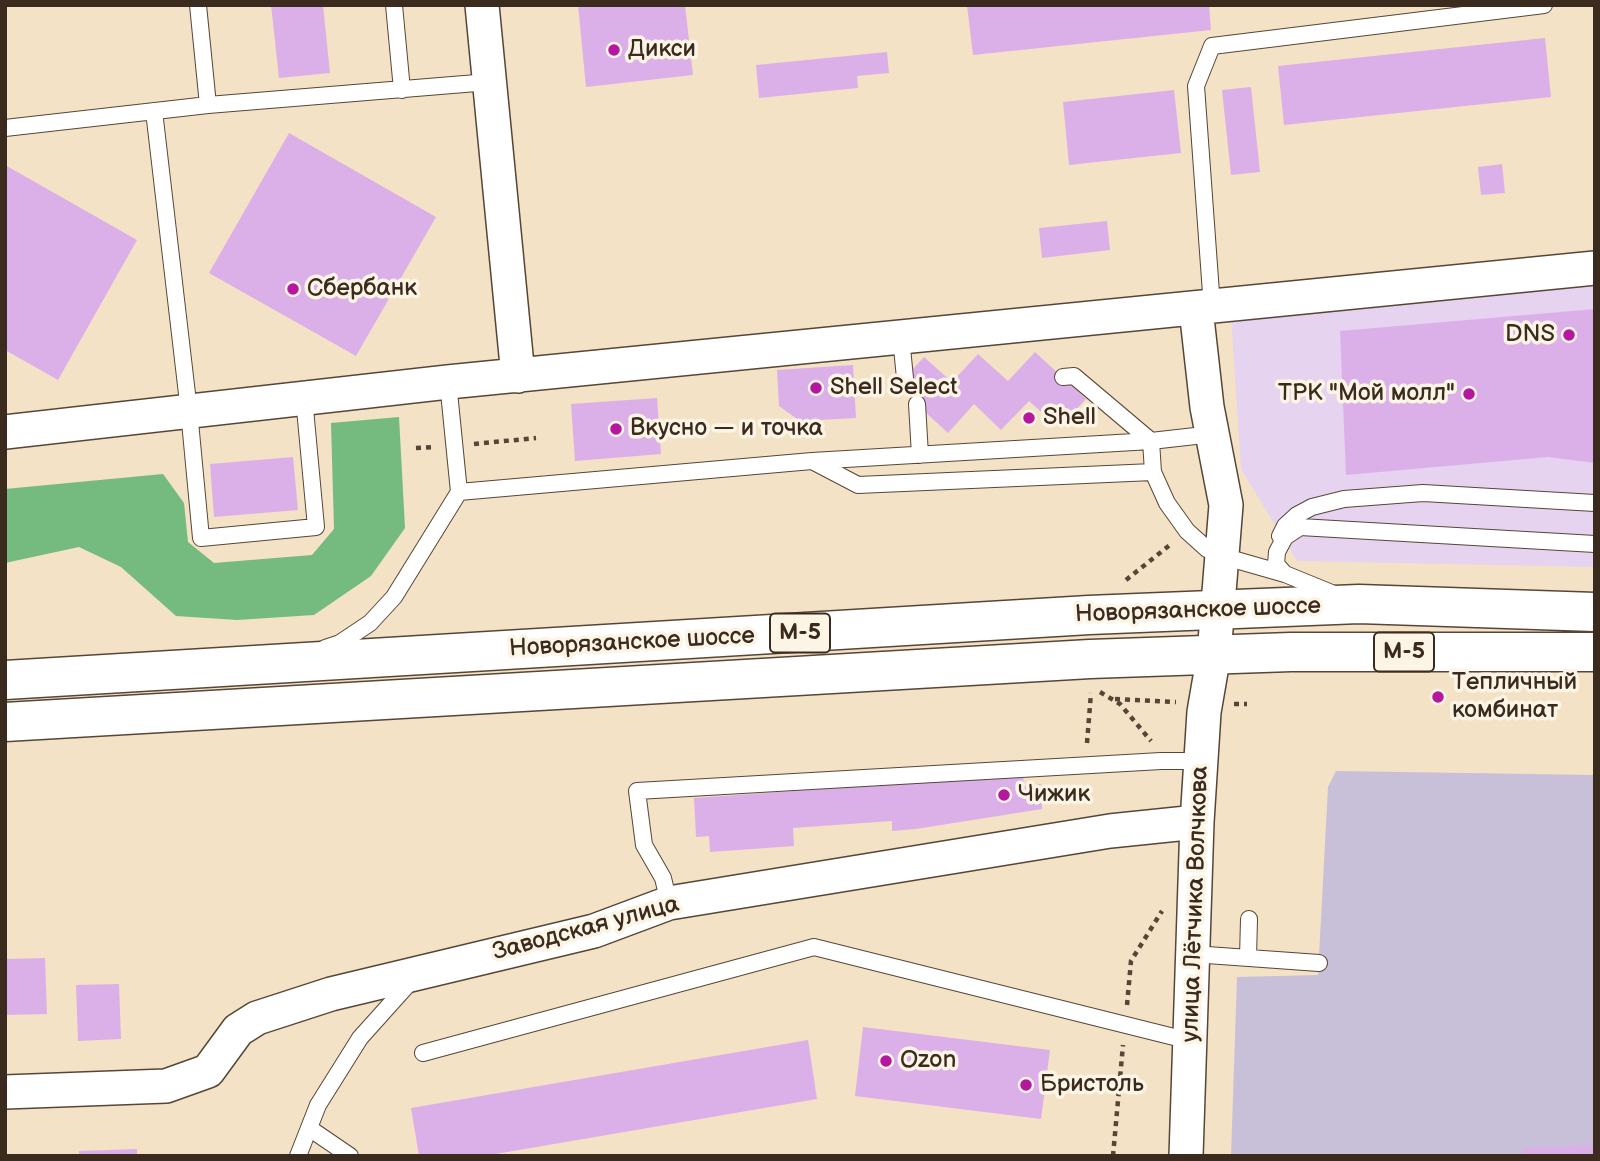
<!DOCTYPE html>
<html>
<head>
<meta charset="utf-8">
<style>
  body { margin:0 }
  #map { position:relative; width:1600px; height:1161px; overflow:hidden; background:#f3e2c5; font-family:"Balsamiq Sans",sans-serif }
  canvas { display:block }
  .frame { position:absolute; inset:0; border:7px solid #3b2a1e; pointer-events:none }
</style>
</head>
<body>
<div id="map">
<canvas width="1600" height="1161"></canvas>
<div class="frame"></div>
</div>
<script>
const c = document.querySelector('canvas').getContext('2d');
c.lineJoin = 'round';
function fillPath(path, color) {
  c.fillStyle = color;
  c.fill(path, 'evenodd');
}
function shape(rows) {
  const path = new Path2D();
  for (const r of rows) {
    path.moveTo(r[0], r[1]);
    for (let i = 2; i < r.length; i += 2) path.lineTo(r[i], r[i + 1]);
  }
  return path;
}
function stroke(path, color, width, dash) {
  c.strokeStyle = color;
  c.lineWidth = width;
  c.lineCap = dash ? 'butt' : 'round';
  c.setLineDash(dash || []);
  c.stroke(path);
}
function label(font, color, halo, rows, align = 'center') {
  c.font = font + ' "Balsamiq Sans",sans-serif';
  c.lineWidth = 7;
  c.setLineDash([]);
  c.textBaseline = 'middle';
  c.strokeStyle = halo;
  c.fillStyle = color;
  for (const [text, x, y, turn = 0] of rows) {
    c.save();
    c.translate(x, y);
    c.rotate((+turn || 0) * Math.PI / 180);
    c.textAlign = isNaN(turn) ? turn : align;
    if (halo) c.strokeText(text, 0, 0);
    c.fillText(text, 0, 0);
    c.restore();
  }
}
fillPath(shape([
  [1595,277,1595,567,1297,561,1241,469,1231,315]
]), '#e6d3f0');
fillPath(shape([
  [1336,771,1595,775,1595,1156,1231,1156,1237,977,1318,975,1328,787]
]), '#c8c0d8');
fillPath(shape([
  [399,417,405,528,371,576,314,615,237,620,176,616,121,567,79,547,5,563,5,489,163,474,184,503,188,542,214,563,312,555,334,529,331,423]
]), '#75ba7e');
fillPath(shape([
  [271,5,323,5,330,73,279,78],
  [578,5,685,5,693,75,586,87],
  [967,5,1209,5,1211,30,973,55],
  [1545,38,1551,97,1284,125,1278,66],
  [887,52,889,73,857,76,858,88,759,98,756,65],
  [1251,87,1260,172,1231,175,1222,90],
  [1174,90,1181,153,1069,165,1063,102],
  [289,133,436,217,356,356,209,273],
  [1502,164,1505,193,1481,195,1478,167],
  [5,165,137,240,58,380,5,350],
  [1107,221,1110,250,1042,258,1039,228],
  [1595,309,1595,463,1548,457,1346,475,1340,331],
  [1035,352,1086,399,1059,428,1029,401,1001,430,974,404,948,433,897,386,924,357,952,382,978,354,1008,381],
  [853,365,856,418,800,421,779,406,777,370],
  [657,398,661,454,575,461,571,404],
  [293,457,298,510,214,517,210,464],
  [1023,775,1024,786,1041,784,1042,809,916,829,892,831,892,821,793,828,794,846,710,852,709,836,696,837,694,798],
  [45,958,47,1014,5,1015,5,959],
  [119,984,121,1039,78,1041,76,985],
  [863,1027,1050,1050,1041,1119,855,1096],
  [808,1040,817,1099,484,1156,419,1156,411,1108],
  [1595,1145,1595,1156,1523,1156,1523,1148],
  [137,1149,137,1156,79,1156,79,1151]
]), '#dbb0e9');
const lane = shape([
  [198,5,208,105],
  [394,5,402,90],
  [154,111,189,411,201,538,316,527,304,398],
  [5,128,208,105,489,82],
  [1212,307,1196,86,1212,46,1544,5],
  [901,338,905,378],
  [1063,377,1074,376,1151,441,1153,472],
  [448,382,459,492,812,461,1151,441,1213,434],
  [917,404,920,455],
  [814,462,858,485,1153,472,1167,503,1187,531,1207,549,1222,556,1285,574,1334,594],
  [1280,536,1285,526,1297,515,1312,507,1344,499,1423,493,1595,503],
  [1285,574,1276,564,1277,552,1285,537,1300,527,1595,544],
  [325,648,340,643,370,623,394,597,459,492],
  [669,903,663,878,644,845,637,791,1161,761,1201,761],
  [1193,954,1319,963],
  [1248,958,1249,919],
  [423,1053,814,947,1190,1041],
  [309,1128,350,1156],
  [298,1156,318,1105,360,1038,412,980]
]);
const street = shape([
  [482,5,518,376],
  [5,432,448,382,1595,268],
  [5,1092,166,1086,208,1071,238,1030,257,1018,331,994,594,931,669,903,1110,831,1197,822],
  [1186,1156,1197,822,1204,712,1214,654,1226,505,1207,407,1196,309]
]);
const primary = shape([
  [5,680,1089,615,1359,604,1595,612],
  [5,722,1090,659,1291,652,1595,652]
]);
stroke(lane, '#574637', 18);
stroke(street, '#574637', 36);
stroke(primary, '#574637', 41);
stroke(shape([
  [474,444,536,438],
  [416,448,434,447],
  [1126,580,1171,544],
  [1100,692,1120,704,1151,741],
  [1115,699,1176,702],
  [1234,704,1247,704],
  [1087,743,1091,693],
  [1127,1005,1131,961,1162,911],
  [1113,1156,1123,1045]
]), '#574637', 4.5, [5, 5]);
stroke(lane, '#fff', 16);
stroke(street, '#fff', 33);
stroke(primary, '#fff', 38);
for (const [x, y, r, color] of [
  [614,50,7,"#b5179e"],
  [293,289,7,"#b5179e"],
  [1569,335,7,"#b5179e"],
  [816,388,7,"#b5179e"],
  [1469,394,7,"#b5179e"],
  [1029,418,7,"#b5179e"],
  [616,429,7,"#b5179e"],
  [1438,697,7,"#b5179e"],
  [1004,795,7,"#b5179e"],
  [886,1061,7,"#b5179e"],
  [1026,1085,7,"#b5179e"]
]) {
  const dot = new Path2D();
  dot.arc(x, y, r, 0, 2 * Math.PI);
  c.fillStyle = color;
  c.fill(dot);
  stroke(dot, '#fcf5e5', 2.5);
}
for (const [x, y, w] of [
  [800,633,60],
  [1404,652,60]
]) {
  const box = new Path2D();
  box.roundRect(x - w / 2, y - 19.5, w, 39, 5);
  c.fillStyle = '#fcf5e5';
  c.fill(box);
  stroke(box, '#3b2a1e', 2);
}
label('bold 23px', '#3b2a1e', null, [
  ["М-5",800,633],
  ["М-5",1404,652]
]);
label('24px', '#3b2a1e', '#fcf5e5', [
  ["Дикси",628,50],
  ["Сбербанк",307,289],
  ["DNS",1555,335,"right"],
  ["Shell Select",830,388],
  ["ТРК \"Мой молл\"",1455,394,"right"],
  ["Shell",1043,418],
  ["Вкусно — и точка",630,429],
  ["Тепличный",1452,683],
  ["комбинат",1452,711],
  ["Чижик",1018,795],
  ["Ozon",900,1061],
  ["Бристоль",1040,1085]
], 'left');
label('24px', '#3b2a1e', '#fcf5e5', [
  ["Новорязанское шоссе",1198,611,-2],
  ["Новорязанское шоссе",632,643,-3],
  ["улица Лётчика Волчкова",1196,904,-88],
  ["Заводская улица",586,929,-15]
]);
</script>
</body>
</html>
